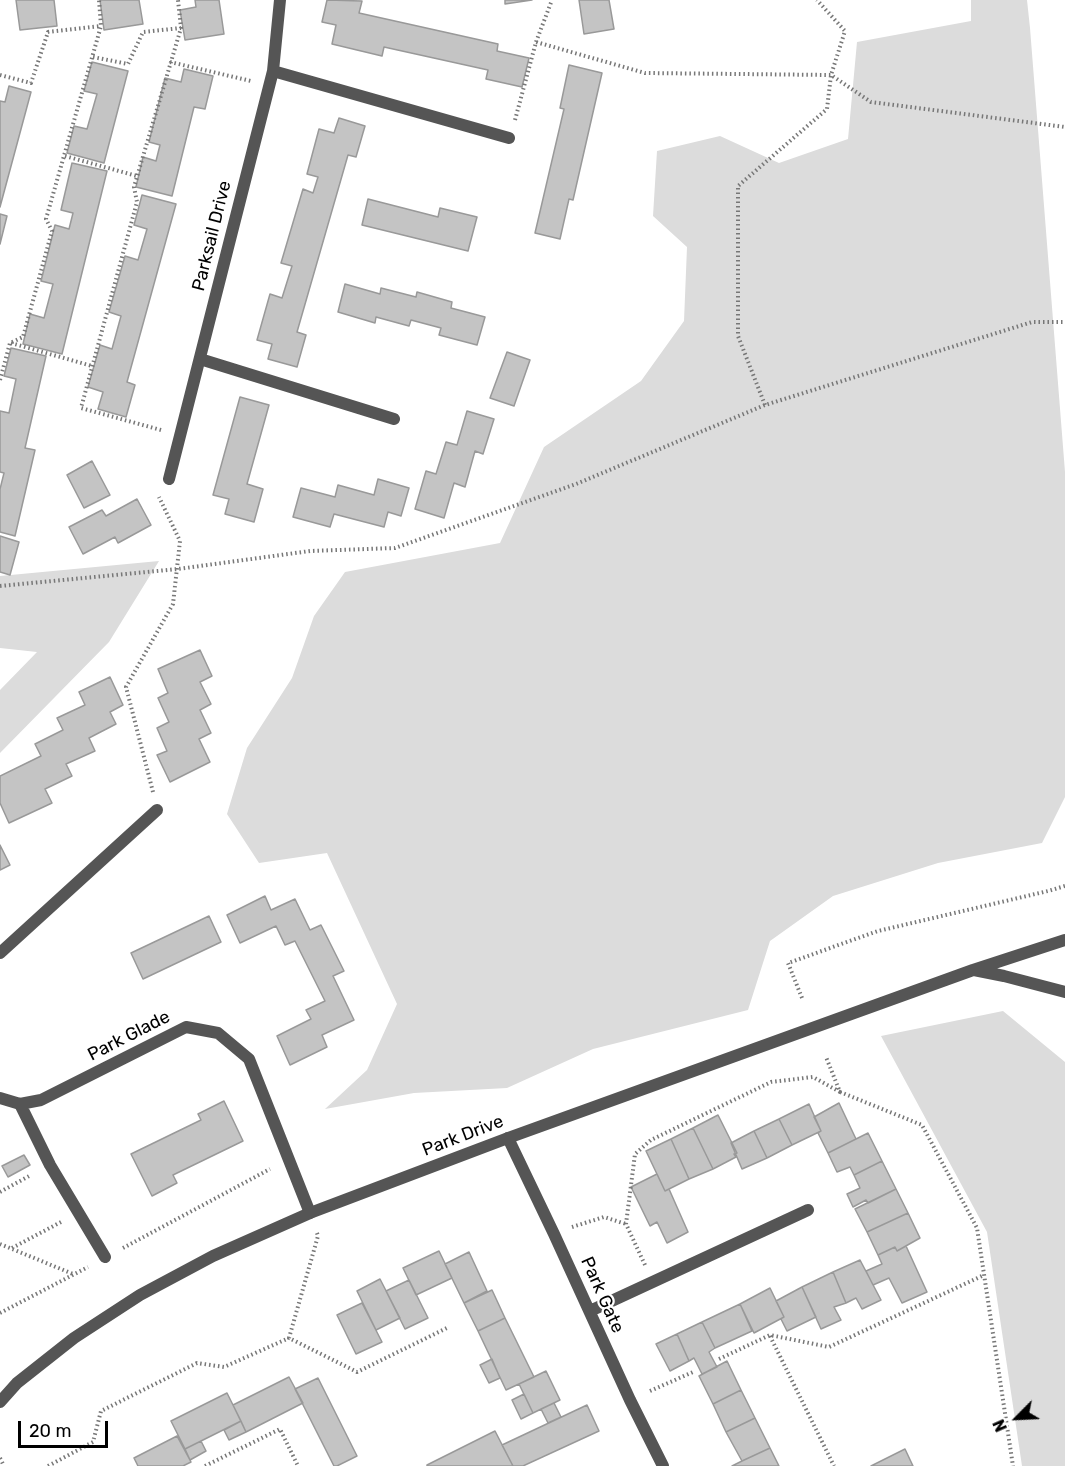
<!DOCTYPE html>
<html>
<head>
<meta charset="utf-8">
<style>
  body { margin:0 }
  #map { position:relative; width:1065px; height:1466px; overflow:hidden; background:#fff; font-family:Rubik,sans-serif }
  canvas { display:block }
  .north { position:absolute; left:987px; top:1388px; width:60px; height:60px; -webkit-text-stroke:4px #fff; paint-order:stroke; rotate:246deg; font-size:16px; font-weight:700; line-height:24px; text-align:center; color:#000 }
  .north::after { content:''; display:block; margin:auto; width:21px; height:27px; background:#000; clip-path:polygon(50% 0,100% 100%,50% 72%,0 100%) }
  .scale { position:absolute; left:18px; top:1421px; width:90px; height:27px; box-sizing:border-box; border:3px solid #000; border-top:0; padding-left:8px; font-size:18px; line-height:21px; white-space:nowrap; color:#000; -webkit-text-stroke:4px #fff; paint-order:stroke }
</style>
</head>
<body>
<div id="map">
<canvas width="1065" height="1466"></canvas>
<div class="north">N</div>
<div class="scale">20 m</div>
</div>
<script>
const c = document.querySelector('canvas').getContext('2d');
c.lineJoin = 'round';
function fillPath(path, color) {
  c.fillStyle = color;
  c.fill(path, 'evenodd');
}
function shape(rows) {
  const path = new Path2D();
  for (const r of rows) {
    path.moveTo(r[0], r[1]);
    for (let i = 2; i < r.length; i += 2) path.lineTo(r[i], r[i + 1]);
  }
  return path;
}
function stroke(path, color, width, dash) {
  c.strokeStyle = color;
  c.lineWidth = width;
  c.lineCap = dash ? 'butt' : 'round';
  c.setLineDash(dash || []);
  c.stroke(path);
}
function label(font, color, halo, rows, align = 'center') {
  c.font = font + ' Rubik,sans-serif';
  c.lineWidth = 4.5;
  c.setLineDash([]);
  c.textBaseline = 'middle';
  c.strokeStyle = halo;
  c.fillStyle = color;
  for (const [text, x, y, turn = 0] of rows) {
    c.save();
    c.translate(x, y);
    c.rotate((+turn || 0) * Math.PI / 180);
    c.textAlign = isNaN(turn) ? turn : align;
    if (halo) c.strokeText(text, 0, 0);
    c.fillText(text, 0, 0);
    c.restore();
  }
}
fillPath(shape([
  [971,0,1027,0,1030,28,1065,472,1065,797,1042,843,938,863,833,896,770,941,748,1010,593,1049,507,1088,414,1093,325,1109,367,1070,397,1004,327,853,259,863,227,814,247,748,292,678,314,616,345,572,500,543,544,447,641,381,684,321,687,247,653,216,657,151,720,136,779,163,848,139,857,42,971,21],
  [159,561,109,642,0,753,0,690,37,652,0,648,0,576],
  [1003,1011,1065,1062,1065,1466,1022,1466,987,1232,881,1036]
]), '#dcdcdc');
const building = shape([
  [16,0,54,0,57,26,20,30,16,0],
  [100,0,139,0,143,24,104,30,100,0],
  [195,0,219,0,224,34,185,40,180,10,196,7,195,0],
  [327,0,362,1,359,13,498,44,497,51,529,58,522,87,486,79,488,70,384,47,382,56,332,44,336,25,322,22,327,0],
  [505,0,532,0,505,4,505,0],
  [579,0,609,0,614,29,584,34,579,0],
  [92,62,128,71,104,163,67,153,74,126,87,129,97,94,84,91,92,62],
  [569,65,602,73,573,200,569,199,560,239,535,233,564,109,560,108,569,65],
  [184,69,213,76,205,109,194,107,172,196,136,187,143,157,156,161,160,145,149,142,165,78,181,82,184,69],
  [9,86,31,92,0,207,0,101,5,102,9,86],
  [339,118,365,126,356,157,348,155,297,332,306,335,297,367,268,359,272,344,257,340,270,294,282,298,292,266,281,263,303,189,313,193,318,177,307,174,319,129,334,133,339,118],
  [72,163,107,171,62,354,23,344,30,314,44,318,53,284,41,281,55,225,69,229,73,213,61,210,72,163],
  [142,195,176,204,127,382,135,385,126,417,98,409,103,392,88,387,100,345,112,349,121,316,109,312,125,256,138,260,147,229,134,225,142,195],
  [368,199,438,217,440,208,477,217,468,251,362,225,368,199],
  [0,214,7,216,0,244,0,214],
  [345,284,380,294,381,288,416,297,417,292,452,302,451,308,485,317,477,345,439,335,441,328,411,320,409,326,376,317,375,323,338,312,345,284],
  [11,348,46,356,25,448,35,450,15,536,0,532,0,489,4,473,0,472,0,411,9,413,16,379,4,376,11,348],
  [507,352,530,360,514,406,490,398,507,352],
  [240,397,269,405,247,484,263,489,254,522,225,514,229,499,213,495,240,397],
  [467,411,494,419,483,454,475,451,465,487,454,483,444,518,415,509,426,471,436,474,446,442,457,445,467,411],
  [92,461,110,495,84,508,67,475,92,461],
  [378,479,409,488,401,516,388,512,384,527,334,514,330,527,293,517,301,488,335,497,338,485,374,495,378,479],
  [137,499,151,525,118,543,115,537,83,554,69,527,102,510,106,516,137,499],
  [0,536,19,542,10,575,0,572,0,536],
  [200,650,212,676,200,682,211,704,200,710,211,733,199,739,210,762,170,782,157,755,167,751,157,728,169,722,158,698,168,693,158,669,200,650],
  [110,677,123,705,110,712,116,724,89,738,95,751,66,764,72,776,45,789,52,803,9,823,0,803,0,776,41,756,35,744,63,730,57,718,85,705,79,692,110,677],
  [0,845,10,865,0,870,0,845],
  [265,896,271,910,295,899,310,930,321,925,344,971,333,976,354,1020,322,1035,327,1047,290,1065,277,1036,311,1019,306,1010,325,1001,295,941,285,945,276,926,240,943,227,915,265,896],
  [209,916,221,942,143,979,131,953,209,916],
  [224,1101,243,1141,173,1175,177,1183,152,1196,131,1154,201,1120,198,1114,224,1101],
  [839,1103,856,1139,828,1153,818,1133,821,1131,814,1117,839,1103],
  [809,1104,821,1131,792,1145,779,1119,809,1104],
  [718,1115,737,1153,734,1154,736,1157,713,1169,693,1128,718,1115],
  [779,1119,792,1145,767,1158,754,1131,779,1119],
  [693,1128,713,1169,689,1179,671,1139,693,1128],
  [754,1131,767,1158,742,1169,731,1143,754,1131],
  [868,1133,882,1161,854,1175,850,1167,837,1172,828,1153,868,1133],
  [671,1139,689,1179,665,1191,646,1151,671,1139],
  [24,1155,30,1165,8,1177,2,1166,24,1155],
  [882,1161,896,1189,868,1203,866,1200,853,1207,847,1194,860,1188,854,1175,882,1161],
  [657,1174,665,1191,669,1189,688,1232,667,1243,657,1222,650,1226,631,1187,657,1174],
  [896,1189,908,1213,867,1232,855,1209,896,1189],
  [908,1213,920,1238,897,1251,895,1247,878,1255,867,1232,908,1213],
  [906,1246,927,1292,902,1303,889,1278,873,1285,866,1271,882,1264,878,1255,895,1247,897,1251,906,1246],
  [439,1251,452,1278,416,1295,403,1268,439,1251],
  [469,1252,487,1291,464,1303,445,1264,469,1252],
  [860,1260,881,1300,862,1309,856,1298,846,1303,833,1272,860,1260],
  [833,1272,846,1303,834,1307,841,1320,821,1329,802,1287,833,1272],
  [380,1279,400,1318,376,1330,357,1291,380,1279],
  [409,1280,428,1318,405,1329,386,1291,409,1280],
  [802,1287,816,1317,787,1331,781,1319,784,1317,776,1301,802,1287],
  [770,1288,784,1317,754,1333,740,1304,770,1288],
  [492,1290,505,1318,478,1331,464,1303,492,1290],
  [362,1303,382,1342,356,1354,337,1315,362,1303],
  [740,1304,752,1331,715,1348,702,1322,740,1304],
  [505,1318,534,1377,506,1390,478,1331,505,1318],
  [702,1322,715,1348,709,1352,717,1367,702,1374,694,1358,689,1361,677,1334,702,1322],
  [677,1334,689,1361,670,1371,656,1344,677,1334],
  [492,1359,500,1378,489,1383,480,1365,492,1359],
  [727,1361,741,1390,713,1404,699,1376,727,1361],
  [546,1371,560,1400,533,1413,519,1384,546,1371],
  [289,1377,303,1403,246,1432,233,1405,289,1377],
  [318,1378,357,1456,337,1466,334,1466,295,1389,318,1378],
  [741,1390,755,1418,726,1432,713,1404,741,1390],
  [227,1393,241,1421,185,1449,171,1421,227,1393],
  [524,1394,533,1413,521,1419,512,1400,524,1394],
  [554,1403,561,1417,548,1423,541,1409,554,1403],
  [587,1405,599,1431,523,1466,513,1466,502,1445,587,1405],
  [755,1418,770,1448,742,1461,726,1432,755,1418],
  [241,1421,246,1432,229,1440,224,1430,241,1421],
  [495,1431,513,1466,427,1466,427,1465,495,1431],
  [177,1436,191,1462,183,1466,138,1466,134,1458,177,1436],
  [201,1441,206,1451,190,1460,185,1449,201,1441],
  [770,1448,779,1466,732,1466,742,1461,770,1448],
  [905,1449,913,1466,871,1466,905,1449]
]);
fillPath(building, '#c4c4c4');
stroke(building, '#999', 1.5);
stroke(shape([
  [536,42,552,0],
  [93,57,128,64,143,32,181,28],
  [170,62,251,81],
  [0,75,31,83,48,32,101,26],
  [515,120,536,42,645,73,831,75,871,102,1065,127],
  [65,156,137,176],
  [11,343,92,366],
  [0,380,10,343,23,337,52,231,46,219,101,26,99,0],
  [765,405,738,336,738,186,827,109,831,75,845,31,817,0],
  [161,430,81,408,137,202,134,187,181,28,178,0],
  [0,586,178,569,310,551,395,548,576,484,765,405,1032,322,1065,322],
  [153,792,126,687,173,604,180,541,159,497],
  [802,998,788,963,878,931,1048,891,1065,886],
  [840,1092,922,1125,977,1228,1013,1466],
  [0,1192,31,1175],
  [572,1227,604,1217,626,1224],
  [317,1233,318,1236,289,1338,357,1372,449,1327],
  [0,1244,73,1274],
  [12,1248,61,1222],
  [123,1248,270,1169],
  [645,1265,626,1224,635,1154,651,1140,771,1082,813,1077,840,1092,826,1057],
  [0,1313,88,1267],
  [770,1336,834,1466],
  [719,1359,770,1335,829,1347,984,1275],
  [650,1391,693,1372],
  [0,1458,4,1466],
  [48,1466,93,1442,101,1411,197,1363,224,1367,289,1338],
  [205,1466,280,1429,298,1466]
]), '#777', 4, [1.5, 3]);
stroke(shape([
  [273,71,509,138],
  [200,359,394,419],
  [169,479,273,71,280,0],
  [0,953,157,810],
  [0,1098,20,1104,41,1100,186,1027,218,1033,249,1059,310,1213],
  [20,1104,50,1165,105,1257],
  [508,1138,554,1234,630,1400,663,1466],
  [590,1311,808,1210]
]), '#555', 12);
stroke(shape([
  [974,970,1004,976,1065,992],
  [0,1402,17,1383,74,1338,140,1295,213,1256,310,1213,508,1138,973,970,1065,940]
]), '#555', 12);
label('18px', '#000', '#fff', [
  ["Parksail Drive",212,236,-76],
  ["Park Glade",129,1036,-27],
  ["Park Drive",463,1136,-21],
  ["Park Gate",602,1295,66]
]);
</script>
</body>
</html>
